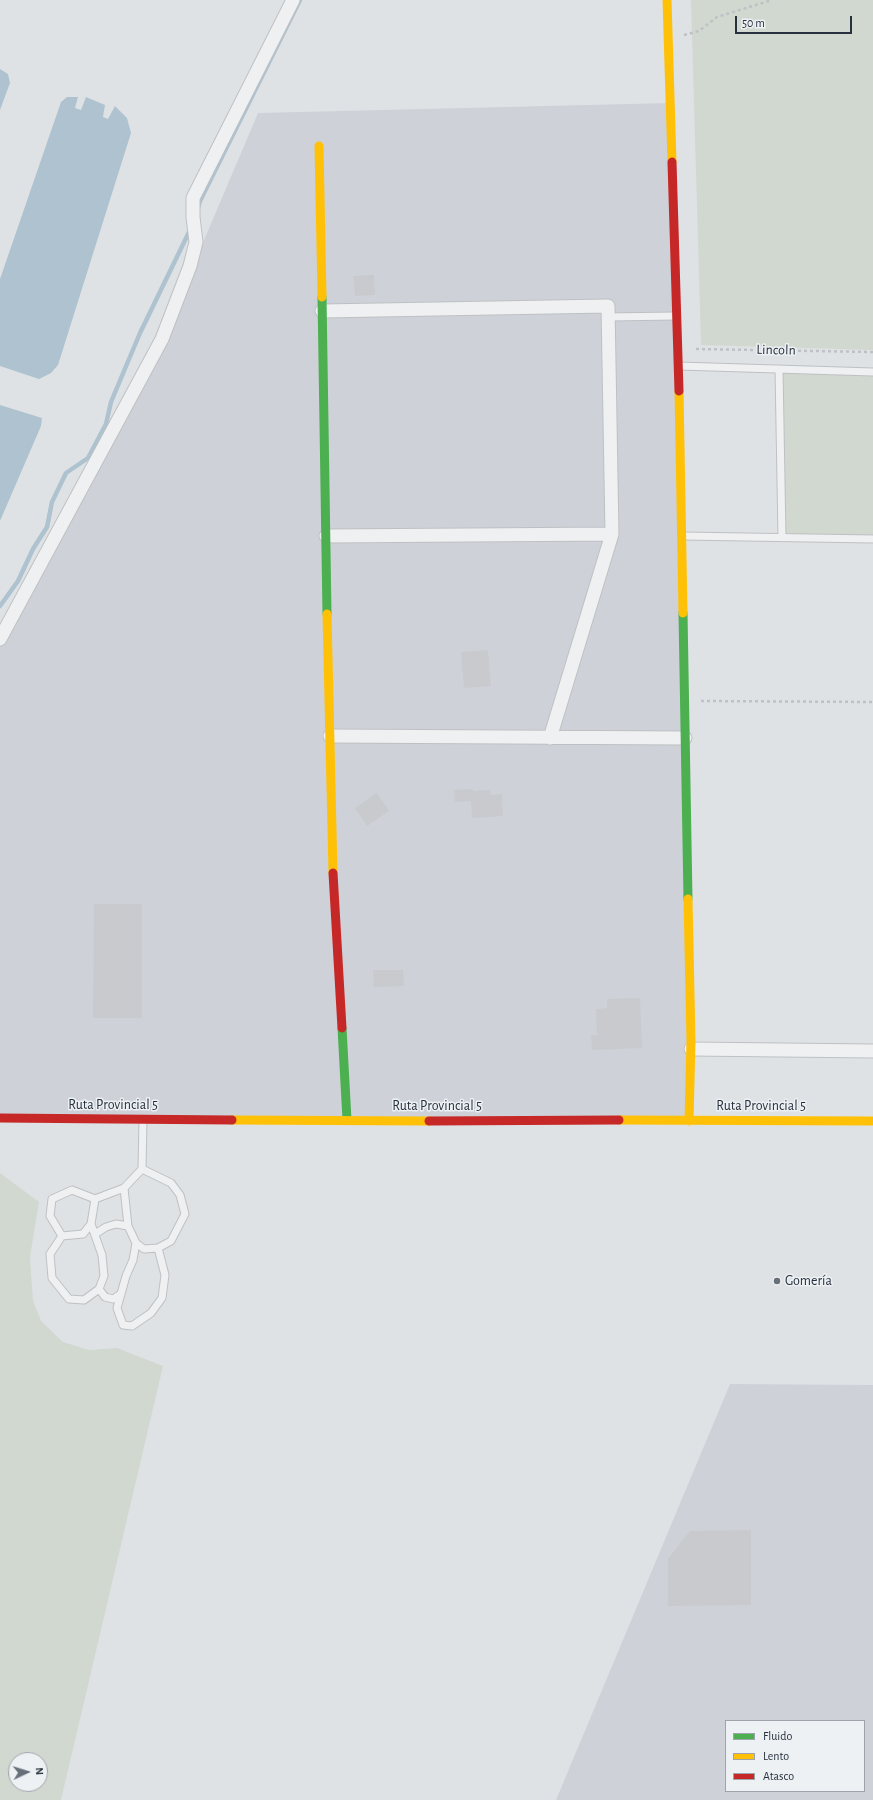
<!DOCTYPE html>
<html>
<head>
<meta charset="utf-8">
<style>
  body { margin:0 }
  #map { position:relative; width:873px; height:1800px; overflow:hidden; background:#dfe2e5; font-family:"Alegreya Sans",sans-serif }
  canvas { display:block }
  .legend { position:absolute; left:725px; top:1720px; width:140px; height:72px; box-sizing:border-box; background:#edf1f4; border:1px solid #9ea4ab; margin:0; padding:5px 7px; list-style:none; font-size:12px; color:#27313d }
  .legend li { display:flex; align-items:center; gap:8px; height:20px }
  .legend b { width:20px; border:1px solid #9ea4ab }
  .north { position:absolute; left:8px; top:1752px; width:40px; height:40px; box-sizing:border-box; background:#edf1f4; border:1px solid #9ea4ab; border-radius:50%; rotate:86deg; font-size:11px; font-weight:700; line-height:16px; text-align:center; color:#27313d }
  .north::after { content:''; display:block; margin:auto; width:14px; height:18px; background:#676f78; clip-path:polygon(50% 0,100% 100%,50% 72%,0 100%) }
  .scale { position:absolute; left:735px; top:16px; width:117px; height:18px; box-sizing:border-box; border:2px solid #27313d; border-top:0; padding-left:5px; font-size:12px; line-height:14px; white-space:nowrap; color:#27313d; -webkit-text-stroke:3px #edf1f4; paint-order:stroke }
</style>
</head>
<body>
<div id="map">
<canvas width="873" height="1800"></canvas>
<ul class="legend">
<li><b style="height:5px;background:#4caf50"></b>Fluido</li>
<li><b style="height:5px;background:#ffc107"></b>Lento</li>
<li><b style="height:5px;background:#c62828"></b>Atasco</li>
</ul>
<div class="north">N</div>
<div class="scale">50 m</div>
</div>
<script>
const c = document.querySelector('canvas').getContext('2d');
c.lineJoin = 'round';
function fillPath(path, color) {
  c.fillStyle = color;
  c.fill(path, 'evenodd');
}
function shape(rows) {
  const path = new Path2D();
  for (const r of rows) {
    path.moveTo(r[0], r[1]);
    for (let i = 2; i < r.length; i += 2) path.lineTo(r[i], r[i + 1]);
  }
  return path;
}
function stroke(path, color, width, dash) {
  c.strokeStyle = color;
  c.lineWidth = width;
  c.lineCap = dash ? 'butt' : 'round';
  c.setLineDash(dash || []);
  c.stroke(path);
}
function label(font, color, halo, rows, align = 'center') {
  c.font = font + ' "Alegreya Sans",sans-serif';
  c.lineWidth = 3;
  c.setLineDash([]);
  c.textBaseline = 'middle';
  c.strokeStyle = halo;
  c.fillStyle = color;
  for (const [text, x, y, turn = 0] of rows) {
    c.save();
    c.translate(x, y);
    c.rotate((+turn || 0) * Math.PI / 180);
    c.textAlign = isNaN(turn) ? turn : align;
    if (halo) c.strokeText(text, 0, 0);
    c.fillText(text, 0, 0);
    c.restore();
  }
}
fillPath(shape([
  [670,103,689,1121,0,1117,0,639,162,339,258,113],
  [730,1384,873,1385,873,1800,556,1800],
  [726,1721,864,1721,864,1791,726,1791]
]), '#ced2d8');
fillPath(shape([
  [691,0,873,0,873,350,701,345],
  [779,369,873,372,873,539,782,538],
  [0,1173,39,1202,30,1257,33,1301,41,1321,63,1342,89,1350,117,1348,163,1366,61,1800,0,1800],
  [16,1760,40,1760,40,1784,16,1784]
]), '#d1d8d0');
fillPath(shape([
  [0,69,8,74,10,83,0,110],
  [67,97,78,97,75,108,81,110,86,97,105,105,103,117,108,119,115,106,127,118,131,133,58,365,51,373,39,379,0,366,0,279,61,102],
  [0,405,42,418,41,426,0,521]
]), '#aec2cf');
stroke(shape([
  [198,208,200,201,300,0],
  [0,606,18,581,33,549,47,527,52,502,66,473,88,458,106,424,111,402,140,333,190,230]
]), '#aec2cf', 4.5);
fillPath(shape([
  [374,275,375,295,355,296,353,276],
  [488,650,491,686,464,688,461,652],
  [473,789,473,791,490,790,491,795,502,794,503,816,472,818,471,801,455,802,454,790],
  [377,793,389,811,367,826,355,808],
  [94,904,142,904,142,1018,93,1018],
  [373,970,403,970,404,986,374,987],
  [640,998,642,1048,592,1050,591,1035,597,1035,596,1009,607,1008,607,999],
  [751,1530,751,1605,668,1606,668,1559,690,1531]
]), '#c8cacd');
const lane = shape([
  [608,317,676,316],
  [679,366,873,372],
  [779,369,782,538],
  [682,536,873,539],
  [124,1188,128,1226,136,1243,144,1249,158,1248,171,1241,185,1214,180,1195,171,1183,142,1169],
  [95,1199,91,1224,83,1234,62,1236,50,1216,52,1199,72,1190,95,1199,124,1188,142,1169,143,1119],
  [95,1234,106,1227,116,1224,128,1226],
  [62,1236,50,1254,52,1278,69,1299,84,1300,99,1289,104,1276,102,1255,91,1224],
  [136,1243,133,1260,126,1276,117,1308,123,1325,132,1326,151,1313,162,1298,165,1275,158,1248],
  [99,1289,105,1297,113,1299,121,1294]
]);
const street = shape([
  [322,311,608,306,612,534,550,738],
  [326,536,612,534],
  [0,639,162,339,190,266,196,242,193,217,193,198,293,0],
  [330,736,685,738],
  [691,1049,873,1051]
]);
stroke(lane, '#bec0c3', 9);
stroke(street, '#bec0c3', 15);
stroke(shape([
  [684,35,699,31,717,17,772,0],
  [696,349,873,352],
  [701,701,873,702]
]), '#bec1c5', 2.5, [3, 3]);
stroke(lane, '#eff0f1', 7);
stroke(street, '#eff0f1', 13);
stroke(shape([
  [322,297,327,614],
  [683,613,688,899],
  [342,1028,347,1120]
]), '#4caf50', 9);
stroke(shape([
  [667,0,672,162],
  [319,146,322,297],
  [679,391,683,613],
  [327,614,333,873],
  [688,899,691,1041,689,1121],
  [232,1120,429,1121],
  [619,1120,873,1121]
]), '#ffc107', 9);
stroke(shape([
  [672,162,679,391],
  [333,873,342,1028],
  [0,1118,232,1120],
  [429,1121,619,1120]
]), '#c62828', 9);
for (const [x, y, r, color] of [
  [777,1281,4,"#676f78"]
]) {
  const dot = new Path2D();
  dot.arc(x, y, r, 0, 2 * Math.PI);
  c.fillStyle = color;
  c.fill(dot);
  stroke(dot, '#edf1f4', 1.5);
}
label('14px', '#27313d', '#edf1f4', [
  ["Lincoln",776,350,1],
  ["Ruta Provincial 5",113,1105],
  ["Ruta Provincial 5",437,1106],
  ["Ruta Provincial 5",761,1106]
]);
label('14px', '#27313d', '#edf1f4', [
  ["Gomería",785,1281]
], 'left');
</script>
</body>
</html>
